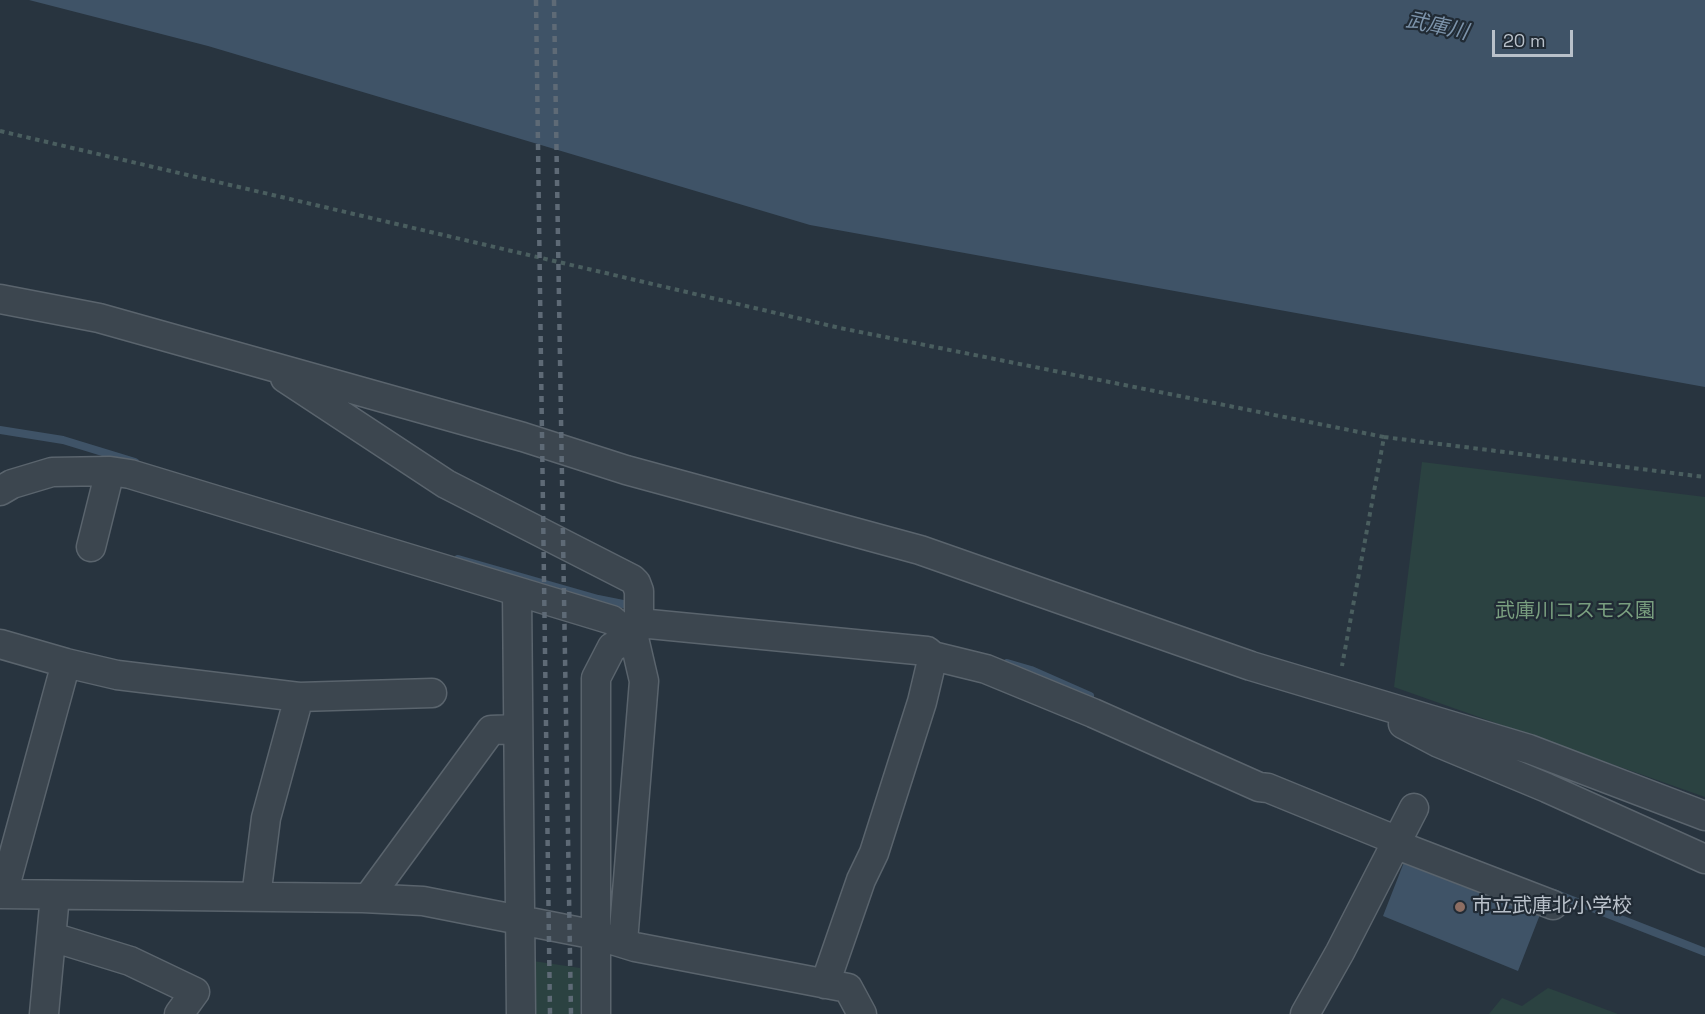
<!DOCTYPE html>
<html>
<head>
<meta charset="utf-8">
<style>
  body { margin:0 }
  #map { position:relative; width:1705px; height:1014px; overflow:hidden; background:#28343f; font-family:"Space Grotesk",sans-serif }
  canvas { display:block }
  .scale { position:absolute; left:1492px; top:30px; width:81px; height:27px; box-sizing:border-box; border:3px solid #b9c1ca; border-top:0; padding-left:8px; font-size:18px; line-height:21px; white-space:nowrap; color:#b9c1ca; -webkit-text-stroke:4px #212b35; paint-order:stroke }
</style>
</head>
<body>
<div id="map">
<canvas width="1705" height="1014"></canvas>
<div class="scale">20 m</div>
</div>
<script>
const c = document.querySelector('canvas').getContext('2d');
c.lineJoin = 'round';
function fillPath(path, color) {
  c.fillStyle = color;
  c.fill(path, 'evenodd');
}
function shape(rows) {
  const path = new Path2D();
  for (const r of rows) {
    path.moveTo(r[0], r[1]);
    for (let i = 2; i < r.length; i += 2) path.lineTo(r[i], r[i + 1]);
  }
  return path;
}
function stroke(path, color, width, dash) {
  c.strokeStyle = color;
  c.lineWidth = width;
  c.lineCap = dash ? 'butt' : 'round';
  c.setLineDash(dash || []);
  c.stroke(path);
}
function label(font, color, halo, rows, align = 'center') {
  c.font = font + ' "Space Grotesk","Noto Sans JP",sans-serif';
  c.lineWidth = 4.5;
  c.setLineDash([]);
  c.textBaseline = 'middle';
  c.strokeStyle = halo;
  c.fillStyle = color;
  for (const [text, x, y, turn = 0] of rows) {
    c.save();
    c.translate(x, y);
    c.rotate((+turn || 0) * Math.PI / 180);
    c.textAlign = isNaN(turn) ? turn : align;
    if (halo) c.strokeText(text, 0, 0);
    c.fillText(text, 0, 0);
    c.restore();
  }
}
fillPath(shape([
  [1422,462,1705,497,1705,797,1394,687],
  [533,961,580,968,580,1014,534,1014],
  [1548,988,1618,1014,1489,1014,1502,998,1522,1006]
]), '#2b4241');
fillPath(shape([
  [29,0,1705,0,1705,387,810,225,208,46],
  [1406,857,1541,912,1518,971,1383,916]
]), '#3f5367');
stroke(shape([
  [0,430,63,440,135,462],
  [458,559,598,599,633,606],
  [1007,663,1031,670,1090,696],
  [1554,893,1705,952]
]), '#3f5367', 8);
const minor = shape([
  [0,299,99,318,523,437,626,470,920,550,1251,666,1529,749,1705,816],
  [285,378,446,484,632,579,636,583,639,591,639,623,634,638,612,647,596,678,596,1014],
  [0,491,12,484,52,472,110,471,130,474,612,620,634,638,644,681,623,942],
  [91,547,110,471],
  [517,593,521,1014],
  [639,623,927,651,933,656,986,669,1093,713,1259,787,1268,788,1398,841,1405,848,1553,905],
  [0,644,66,663,117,675,299,697,432,693],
  [1403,724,1439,743,1547,788,1705,859],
  [0,894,363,898,423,901,596,935,635,947,848,988,862,1014],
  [3,894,66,663],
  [256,897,266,818,299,697],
  [368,898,491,730,518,729],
  [52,937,130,961,195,992,179,1014],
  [825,984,861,880,874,853,922,702,933,656],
  [44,1014,55,895],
  [1305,1014,1340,952,1414,808]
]);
stroke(minor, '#5a646d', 31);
stroke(shape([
  [0,131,840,328,1384,437,1342,666],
  [1384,437,1705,477]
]), '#4a5e5f', 4, [4.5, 4.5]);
stroke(minor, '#3c464f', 28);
stroke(shape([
  [536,0,550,1014],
  [554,0,571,1014]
]), '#5e6a76', 4.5, [6, 6]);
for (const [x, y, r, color] of [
  [1460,907,6,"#8d6e63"]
]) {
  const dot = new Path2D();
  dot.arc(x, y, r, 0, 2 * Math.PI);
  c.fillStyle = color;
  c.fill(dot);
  stroke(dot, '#212b35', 2);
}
label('20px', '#799e7f', '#212b35', [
  ["武庫川コスモス園",1575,612]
]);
label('20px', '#b9c1ca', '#212b35', [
  ["市立武庫北小学校",1472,907]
], 'left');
label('italic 21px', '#7c93aa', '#212b35', [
  ["武庫川",1437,27,12]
]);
</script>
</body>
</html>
